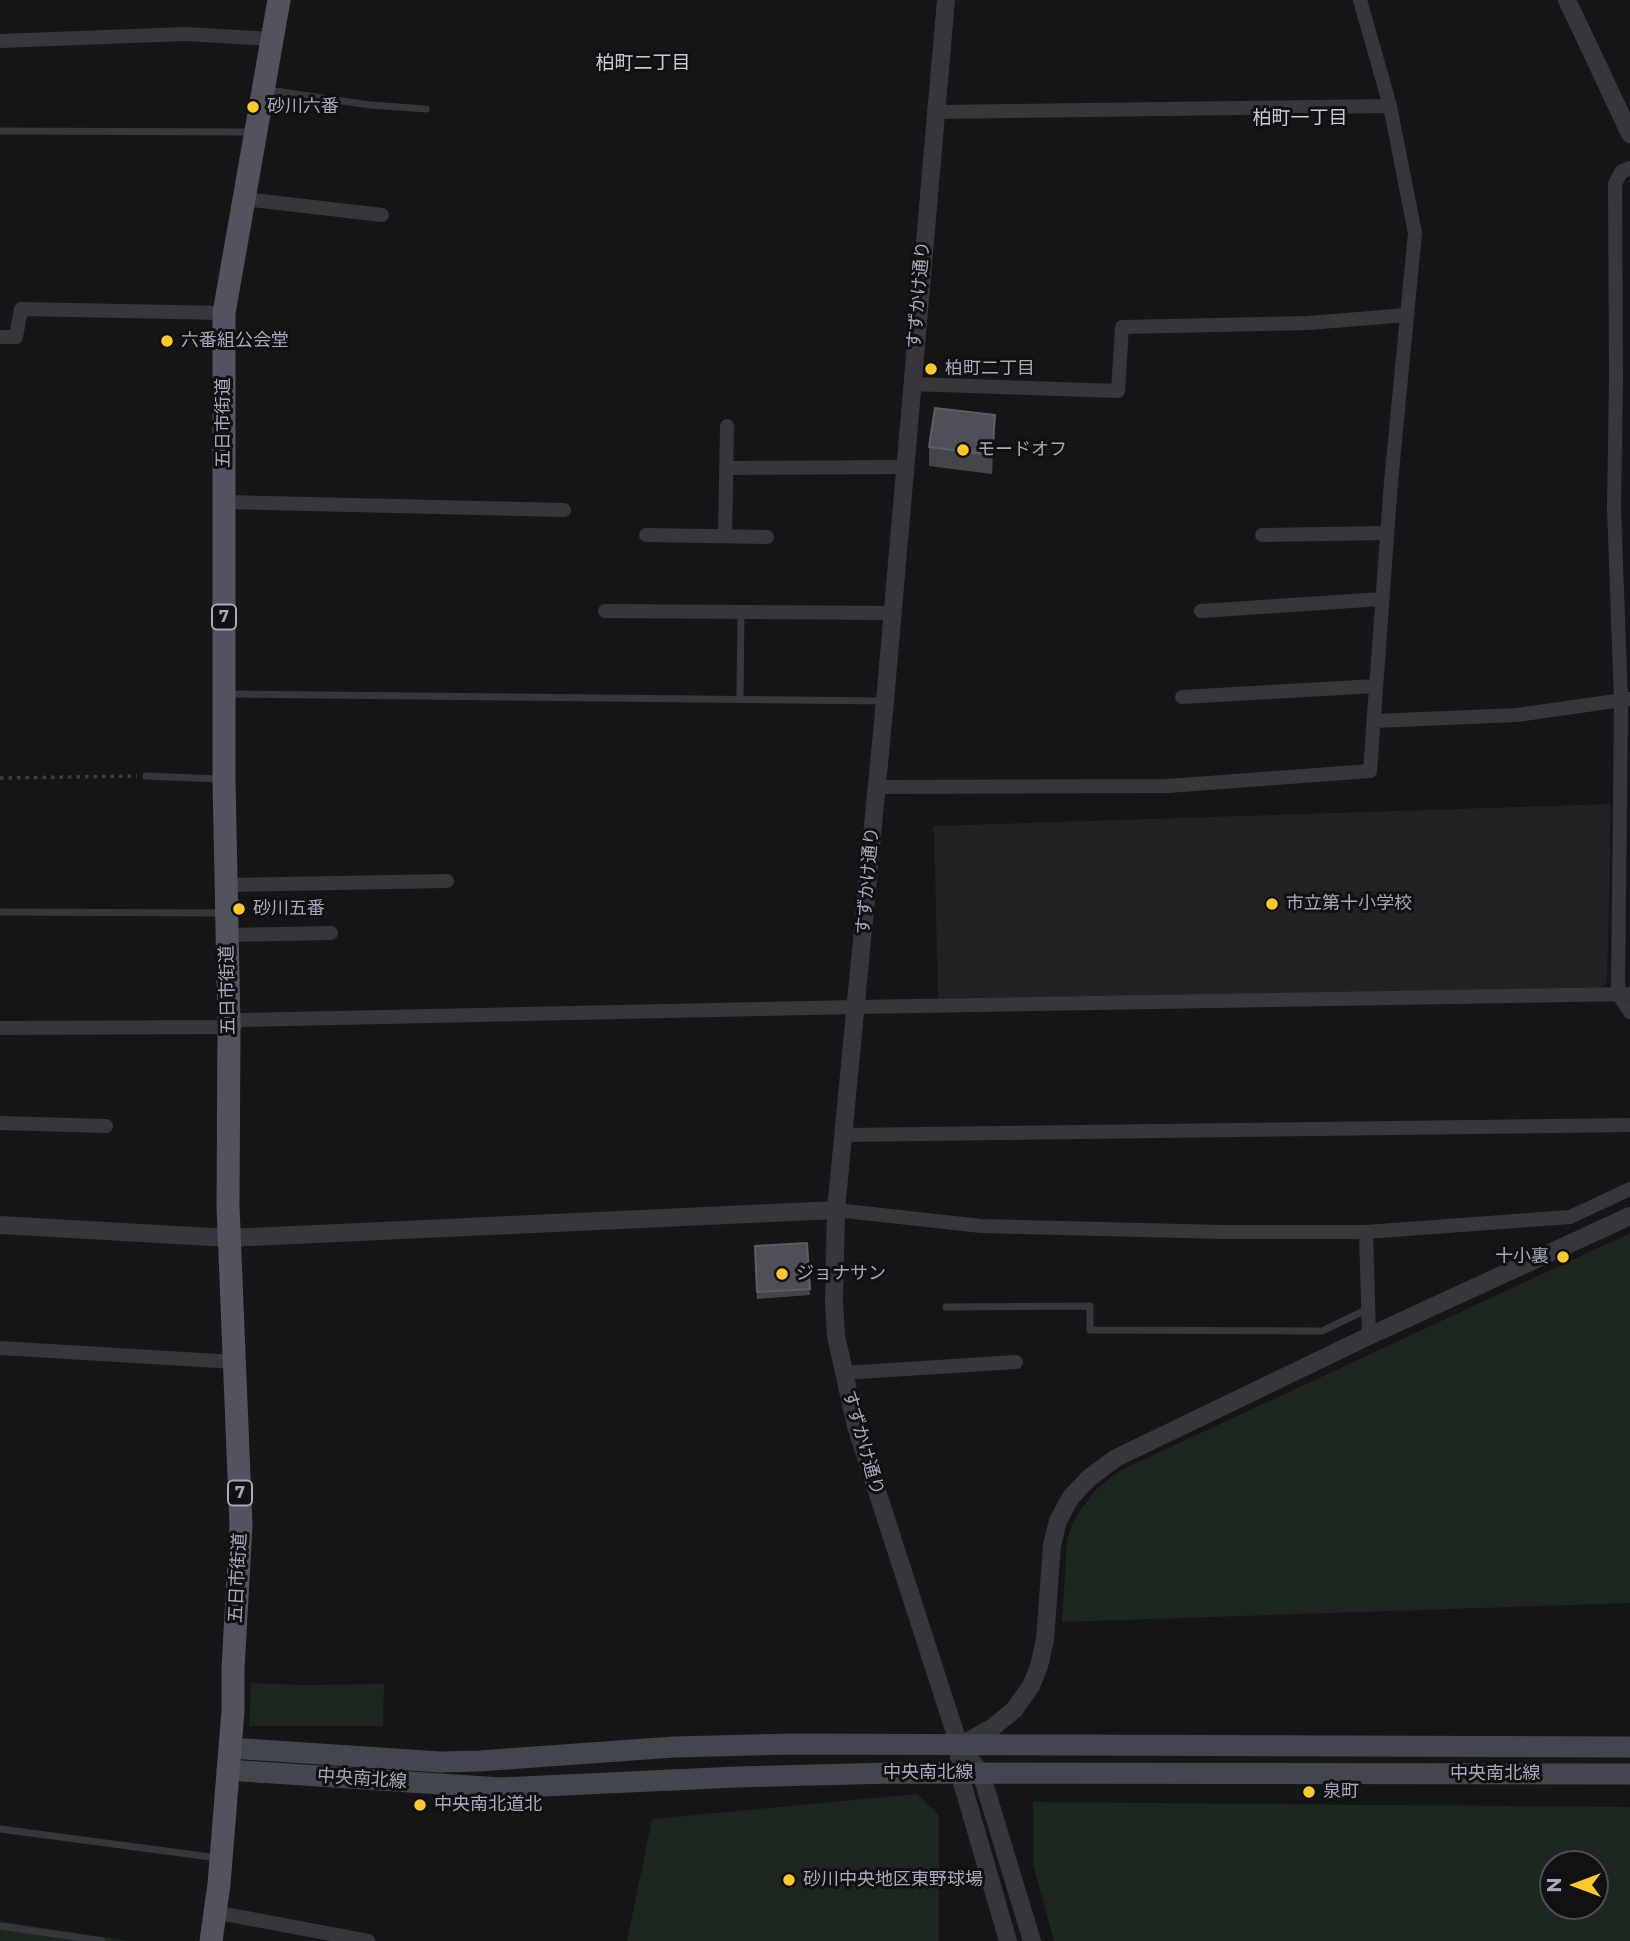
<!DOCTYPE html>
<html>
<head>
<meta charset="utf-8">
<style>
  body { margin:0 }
  #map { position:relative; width:1630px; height:1941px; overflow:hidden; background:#161618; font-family:Montserrat,sans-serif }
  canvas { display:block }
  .north { position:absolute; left:1539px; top:1850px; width:70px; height:70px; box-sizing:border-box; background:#111113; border:2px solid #4d4e55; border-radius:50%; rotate:270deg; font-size:19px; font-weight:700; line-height:28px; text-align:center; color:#a6aab9 }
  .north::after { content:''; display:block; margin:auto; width:24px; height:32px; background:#ffca27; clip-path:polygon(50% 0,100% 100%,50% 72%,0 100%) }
</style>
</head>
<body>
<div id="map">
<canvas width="1630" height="1941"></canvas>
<div class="north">N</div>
</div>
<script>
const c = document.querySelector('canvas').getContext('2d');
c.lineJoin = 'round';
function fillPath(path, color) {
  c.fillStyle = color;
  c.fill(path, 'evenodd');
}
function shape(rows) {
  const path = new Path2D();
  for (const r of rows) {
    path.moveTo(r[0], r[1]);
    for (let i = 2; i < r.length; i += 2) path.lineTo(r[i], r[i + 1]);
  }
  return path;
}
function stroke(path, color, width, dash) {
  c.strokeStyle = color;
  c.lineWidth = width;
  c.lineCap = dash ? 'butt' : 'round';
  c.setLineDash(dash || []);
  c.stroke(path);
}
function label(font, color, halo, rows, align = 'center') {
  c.font = font + ' Montserrat,"Noto Sans JP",sans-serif';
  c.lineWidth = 6;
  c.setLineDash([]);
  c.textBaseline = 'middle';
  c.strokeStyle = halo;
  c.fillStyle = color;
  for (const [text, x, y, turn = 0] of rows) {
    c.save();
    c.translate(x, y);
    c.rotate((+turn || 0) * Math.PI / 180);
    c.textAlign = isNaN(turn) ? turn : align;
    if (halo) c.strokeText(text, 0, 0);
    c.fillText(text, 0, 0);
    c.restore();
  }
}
fillPath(shape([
  [1611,804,1607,982,1594,992,938,998,934,826]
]), '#222225');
fillPath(shape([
  [1630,1233,1630,1603,1062,1622,1067,1539,1075,1518,1095,1490,1119,1471],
  [251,1683,305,1685,384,1684,383,1726,249,1726],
  [917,1794,939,1815,939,1941,627,1941,652,1819],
  [1033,1802,1630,1807,1630,1941,1054,1941,1033,1864],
  [1553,1864,1595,1864,1595,1906,1553,1906],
  [0,1921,128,1941,0,1941]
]), '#1d261f');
stroke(shape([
  [0,778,137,776]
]), '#3c3e44', 3.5, [3.5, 5]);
stroke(shape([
  [268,90,370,105,426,109],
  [0,131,251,132],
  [228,694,885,701],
  [740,698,741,612],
  [146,776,219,779],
  [0,912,223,913],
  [946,1307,1090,1306,1090,1330,1322,1331,1368,1309],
  [0,1829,218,1858],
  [0,1926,102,1941]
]), '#36373d', 7);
stroke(shape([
  [0,41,185,34,272,39],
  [936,112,1390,106],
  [1630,168,1621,172,1615,184,1616,379,1614,508,1621,701,1618,994,1630,1012],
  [244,199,382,215],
  [0,337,16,337,21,309,224,313],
  [911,384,1118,391,1122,327,1309,323,1407,315],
  [728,468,904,467],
  [224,502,564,510],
  [646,535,767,537],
  [1262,535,1387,533],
  [725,536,727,426],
  [605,611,892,613],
  [1201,611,1382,599],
  [1182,697,1376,686],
  [1374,721,1517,715,1630,699],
  [877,787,1168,786,1370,771,1391,482,1415,233,1390,106,1360,0],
  [226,885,447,881],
  [227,935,331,933],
  [0,1028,229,1027,241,1020,856,1007,1630,994],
  [0,1123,106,1126],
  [844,1135,1630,1125],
  [836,1210,981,1226,1223,1232,1366,1232,1570,1217,1630,1189],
  [1366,1232,1369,1336],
  [0,1348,235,1362],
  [843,1373,1016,1362],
  [214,1912,368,1941]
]), '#36373d', 14);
stroke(shape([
  [946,0,885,701,836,1210,834,1301,836,1336,856,1426,959,1745,959,1772,1008,1941],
  [1567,0,1630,134],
  [0,1225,229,1238,836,1210],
  [963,1744,992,1728,1014,1710,1031,1686,1039,1666,1045,1640,1052,1545,1058,1521,1071,1497,1089,1478,1116,1458,1369,1336,1630,1216],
  [959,1745,981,1773,1032,1941]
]), '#36373d', 18);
stroke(shape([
  [230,1748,440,1762,479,1761,674,1747,792,1744,1630,1747],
  [227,1770,501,1788,736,1777,892,1773,1630,1774]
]), '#44464d', 21);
stroke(shape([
  [211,1941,219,1884,233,1711,233,1669,241,1525,228,1206,229,1027,224,779,224,313,279,0]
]), '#52535d', 23);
fillPath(shape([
  [995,433,992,474,929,466,929,447],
  [807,1243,810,1295,757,1299,755,1246]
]), '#44464b');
fillPath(shape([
  [995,415,995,433,992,474,992,455]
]), '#2d2e32');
const building = shape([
  [935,408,995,415,992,455,929,447,935,408],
  [807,1243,810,1289,757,1292,755,1246,807,1243]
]);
fillPath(building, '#4f5057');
stroke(building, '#5c5e66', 2);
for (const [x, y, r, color] of [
  [253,107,7,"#ffca27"],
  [167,341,7,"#ffca27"],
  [931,369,7,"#ffca27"],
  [963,450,7,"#ffca27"],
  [1272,904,7,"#ffca27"],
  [239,909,7,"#ffca27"],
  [1563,1257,7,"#ffca27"],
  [782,1274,7,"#ffca27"],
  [1309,1792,7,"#ffca27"],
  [420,1805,7,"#ffca27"],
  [789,1880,7,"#ffca27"]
]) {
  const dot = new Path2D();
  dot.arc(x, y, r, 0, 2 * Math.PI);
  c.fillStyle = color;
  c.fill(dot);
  stroke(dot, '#111113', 2.5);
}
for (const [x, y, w] of [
  [224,617,24],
  [240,1493,24]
]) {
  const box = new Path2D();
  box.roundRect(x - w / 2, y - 12.5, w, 25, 5);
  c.fillStyle = '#111113';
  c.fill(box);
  stroke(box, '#a6aab9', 2);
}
label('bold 16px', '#a6aab9', null, [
  ["7",224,617],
  ["7",240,1493]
]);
label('18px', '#a6aab9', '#111113', [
  ["砂川六番",267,107],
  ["六番組公会堂",181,341],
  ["柏町二丁目",945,369],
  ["モードオフ",977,450],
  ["市立第十小学校",1286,904],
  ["砂川五番",253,909],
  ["十小裏",1549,1257,"right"],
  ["ジョナサン",796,1274],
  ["泉町",1323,1792],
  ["中央南北道北",434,1805],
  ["砂川中央地区東野球場",803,1880]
], 'left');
label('18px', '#a6aab9', '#111113', [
  ["すずかけ通り",919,295,-85],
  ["五日市街道",224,423,-90],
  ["すずかけ通り",868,881,-85],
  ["五日市街道",228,990,-91],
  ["すずかけ通り",863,1443,74],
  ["五日市街道",238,1578,-87],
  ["中央南北線",928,1773],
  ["中央南北線",1495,1774],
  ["中央南北線",362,1779,4]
]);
label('19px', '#c8cad5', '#111113', [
  ["柏町二丁目",643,63],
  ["柏町一丁目",1300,118]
]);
</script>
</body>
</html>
